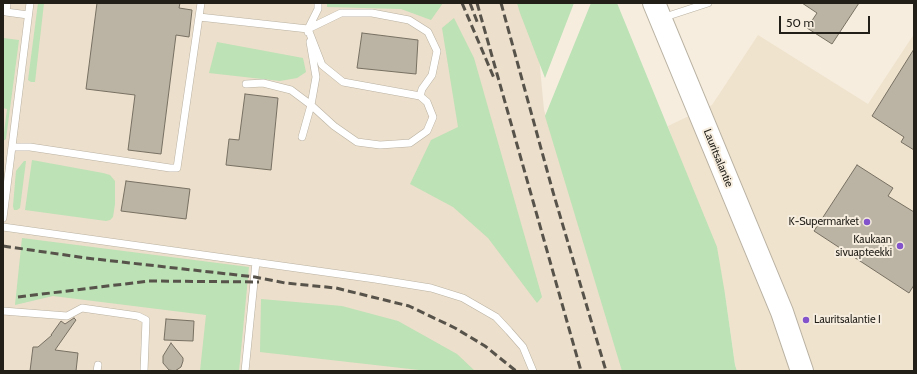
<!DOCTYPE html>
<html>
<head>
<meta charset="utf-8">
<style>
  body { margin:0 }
  #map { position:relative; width:917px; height:374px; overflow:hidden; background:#f6edde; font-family:Cabin,sans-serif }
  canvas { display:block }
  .frame { position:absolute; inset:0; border:4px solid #221f19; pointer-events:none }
  .scale { position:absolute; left:779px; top:16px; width:91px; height:18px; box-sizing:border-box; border:2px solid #221f19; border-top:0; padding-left:5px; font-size:12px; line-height:14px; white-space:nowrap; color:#221f19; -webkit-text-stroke:3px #f6edde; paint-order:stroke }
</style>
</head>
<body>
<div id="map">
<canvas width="917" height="374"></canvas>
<div class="frame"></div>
<div class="scale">50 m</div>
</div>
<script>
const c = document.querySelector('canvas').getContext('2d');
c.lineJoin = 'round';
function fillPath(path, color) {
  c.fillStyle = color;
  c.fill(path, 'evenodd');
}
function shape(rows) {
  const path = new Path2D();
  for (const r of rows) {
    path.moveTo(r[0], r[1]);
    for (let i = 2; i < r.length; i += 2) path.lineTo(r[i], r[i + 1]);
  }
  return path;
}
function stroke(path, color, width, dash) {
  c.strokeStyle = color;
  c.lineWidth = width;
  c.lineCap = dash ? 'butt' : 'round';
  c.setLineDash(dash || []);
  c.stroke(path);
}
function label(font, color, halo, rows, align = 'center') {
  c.font = font + ' Cabin,sans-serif';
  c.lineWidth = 4;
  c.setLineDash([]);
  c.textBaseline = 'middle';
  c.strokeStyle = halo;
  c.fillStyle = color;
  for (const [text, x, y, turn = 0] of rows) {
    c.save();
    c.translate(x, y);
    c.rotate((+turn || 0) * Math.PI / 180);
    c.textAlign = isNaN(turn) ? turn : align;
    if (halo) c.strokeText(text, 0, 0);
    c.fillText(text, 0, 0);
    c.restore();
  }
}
fillPath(shape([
  [914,34,914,371,737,371,735,365,725,294,668,126,712,105,758,35,868,104]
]), '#efe3cd');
fillPath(shape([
  [3,3,527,3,536,25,544,110,623,371,3,371]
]), '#ecdfcb');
fillPath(shape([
  [38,3,44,3,35,82,31,82,28,80],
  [327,3,443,3,431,20,401,9,327,7],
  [517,3,574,3,545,78,520,13],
  [591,3,617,3,717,247,725,294,735,365,737,371,622,371,545,116],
  [454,18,474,58,542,297,537,303,488,238,453,207,410,184,431,140,458,127,442,28],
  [3,38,19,40,6,139,3,141,7,109,3,108],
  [217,42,303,58,306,72,297,78,280,81,209,73],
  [32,160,103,173,110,175,115,181,115,204,113,217,110,220,106,221,25,210],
  [24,161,26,161,20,208,17,210,14,210,13,206,16,171],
  [22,238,249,267,239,371,200,371,206,315,53,296,15,305],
  [261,299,342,306,398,321,457,354,475,371,428,371,260,352]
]), '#bce2b6');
const building = shape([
  [97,3,180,3,179,8,192,10,189,37,176,35,161,154,128,150,135,95,86,89,97,3],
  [802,3,859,3,832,44,807,28,817,13,802,3],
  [362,33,418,40,416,74,357,68,362,33],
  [914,49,914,150,901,142,904,137,872,116,914,49],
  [245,94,278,98,271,170,226,165,229,139,239,140,245,94],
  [857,165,893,188,888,196,914,212,914,285,909,293,814,231,857,165],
  [126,181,190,189,186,219,121,211,126,181],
  [74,318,76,320,55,350,78,353,76,371,30,371,33,347,38,347,52,335,51,335,61,321,65,324,74,318],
  [166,319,194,321,193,341,164,340,166,319],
  [171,343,183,358,183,361,181,367,175,371,169,370,163,363,163,356,171,343]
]);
fillPath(building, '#bbb4a5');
stroke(building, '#787163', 1);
const service = shape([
  [7,3,6,12,28,15],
  [199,17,308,29,322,65,343,82,420,96,427,102,433,117,427,131,410,143,380,145,357,142,334,126,311,105,291,90,263,83,246,84],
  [662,18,708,3],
  [308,29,318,9,318,3],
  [308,32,308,29,341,13,372,13,409,20,428,32,437,51,432,75,422,89,420,96],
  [302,137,311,105,316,77,310,42],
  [12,147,30,147,170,168,177,168,201,3],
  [3,218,30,3],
  [3,227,375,279,431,288,463,298,496,317,509,331,523,347,533,371],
  [3,311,67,316,82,308,138,316,146,320,144,371],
  [97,371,98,365],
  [245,371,256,262]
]);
const primary = shape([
  [654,3,782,312,802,371]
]);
stroke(service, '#b9b1a2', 8);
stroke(primary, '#b9b1a2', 24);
stroke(service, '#fff', 7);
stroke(primary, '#fff', 22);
stroke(shape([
  [462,3,494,78],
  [470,3,478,24],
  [477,3,581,371],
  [501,3,553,192,606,371],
  [3,246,86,258,255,277,285,283,336,288,409,306,455,328,485,346,516,371],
  [18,297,149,281,259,282]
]), '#57534b', 3, [8, 4]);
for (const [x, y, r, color] of [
  [867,222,4,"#8353cc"],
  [900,246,4,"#8353cc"],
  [806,320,4,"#8353cc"]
]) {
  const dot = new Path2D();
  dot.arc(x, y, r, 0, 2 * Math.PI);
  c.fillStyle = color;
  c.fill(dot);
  stroke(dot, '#f6edde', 1.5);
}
label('11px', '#221f19', '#f6edde', [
  ["Lauritsalantie",718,158,68]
]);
label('11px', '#221f19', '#f6edde', [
  ["K-Supermarket",859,222],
  ["Kaukaan",892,240],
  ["sivuapteekki",892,253],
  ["Lauritsalantie I",814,320,"left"]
], 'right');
</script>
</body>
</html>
